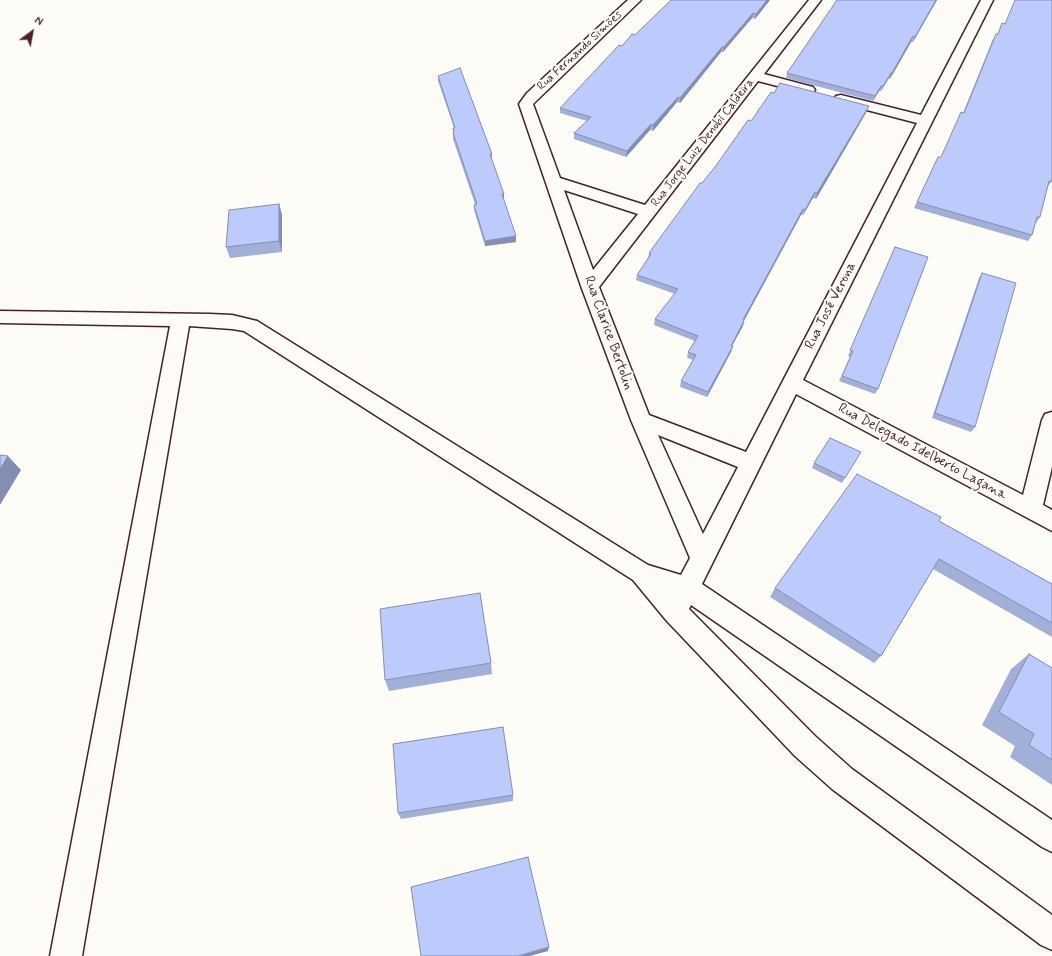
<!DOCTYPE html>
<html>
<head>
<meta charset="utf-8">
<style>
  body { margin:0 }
  #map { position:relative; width:1052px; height:956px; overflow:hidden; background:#fdfcf7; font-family:Mynerve,sans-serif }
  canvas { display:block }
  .north { position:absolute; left:12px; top:12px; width:40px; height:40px; -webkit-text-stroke:3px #fdfcf7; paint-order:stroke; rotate:32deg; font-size:11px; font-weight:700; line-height:16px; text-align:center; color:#4a1f2b }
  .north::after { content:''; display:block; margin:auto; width:14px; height:18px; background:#4a1f2b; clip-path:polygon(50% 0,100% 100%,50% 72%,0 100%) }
</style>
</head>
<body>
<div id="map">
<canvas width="1052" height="956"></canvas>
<div class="north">N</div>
</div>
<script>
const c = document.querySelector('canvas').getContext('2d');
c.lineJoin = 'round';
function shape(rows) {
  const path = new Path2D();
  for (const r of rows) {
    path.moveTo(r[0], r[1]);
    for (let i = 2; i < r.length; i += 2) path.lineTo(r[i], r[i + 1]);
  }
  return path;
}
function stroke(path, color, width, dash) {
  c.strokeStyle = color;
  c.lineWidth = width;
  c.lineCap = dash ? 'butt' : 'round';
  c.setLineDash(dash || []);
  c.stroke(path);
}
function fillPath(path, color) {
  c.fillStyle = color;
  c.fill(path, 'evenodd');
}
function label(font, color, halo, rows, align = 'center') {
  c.font = font + ' Mynerve,sans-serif';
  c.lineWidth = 4;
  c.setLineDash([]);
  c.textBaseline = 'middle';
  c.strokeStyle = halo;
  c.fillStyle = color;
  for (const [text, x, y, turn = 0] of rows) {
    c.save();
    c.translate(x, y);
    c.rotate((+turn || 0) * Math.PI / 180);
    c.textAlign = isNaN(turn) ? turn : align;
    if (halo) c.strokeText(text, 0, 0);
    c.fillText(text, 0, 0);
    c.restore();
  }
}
const minor = shape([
  [628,0,641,0,533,104,560,178,645,205,809,0,821,0,764,74,813,87,815,90,813,93,808,94,758,81,599,287,649,415,746,452,917,123,836,102,834,99,836,96,841,95,921,115,981,0,993,0,803,380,1023,495,1042,420,1045,414,1052,412,1052,467,1043,505,1052,510,1052,531,796,394,702,584,1052,820,1052,852,1042,847,691,605,689,609,815,736,852,769,1052,915,1052,950,1041,945,832,789,795,756,666,620,633,580,244,331,232,329,189,326,82,956,50,956,170,326,0,323,0,311,210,314,232,315,257,321,648,565,681,575,690,558,631,420,581,286,519,104,527,93,628,0],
  [564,190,638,214,593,270,564,190],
  [658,435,738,467,703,534,658,435]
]);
stroke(minor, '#4a1f2b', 3);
fillPath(minor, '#fdfcf7');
fillPath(shape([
  [671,0,770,0,755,19,752,18,723,52,721,52,680,103,677,102,653,131,650,130,626,157,574,139,574,133,587,121,560,113,560,108,622,46,635,35],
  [837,0,937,0,913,42,911,42,890,79,889,78,881,91,879,91,873,101,786,78,787,73],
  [1002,23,1005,24,1051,182,1048,186,1040,217,1036,223,1035,223,1032,235,1028,241,914,208,938,157,941,157,963,113,993,39,998,34],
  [438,76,492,154,492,160,516,242,485,246,474,210,474,205,475,204,453,139,453,128,454,128,438,81],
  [774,93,869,106,867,111,816,199,813,198,803,215,801,215,744,321,743,326,732,346,733,346,731,352,707,397,680,387,681,381,693,360,687,358,688,352,695,341,654,325,655,319,675,294,636,280,637,275,648,258,649,253,702,183],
  [279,204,282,215,282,252,230,258,226,247],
  [895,247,878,389,875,394,839,381,850,357,848,356],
  [982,273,975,427,971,432,932,418,979,278],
  [861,452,842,483,812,468,814,463],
  [939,521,1052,584,1052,637,933,569,881,656,874,663,770,597,775,588],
  [1029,654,1052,668,1052,785,1010,757,1015,746,982,725,1011,669],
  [491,663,492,674,389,691,385,680],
  [513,795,513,801,401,819,398,813]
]), '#a2afd9');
fillPath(shape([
  [767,0,770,0,755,19,756,14],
  [936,0,937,0,913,42,915,37],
  [753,13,752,18,723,52,724,47],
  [913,36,911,42,890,79,892,73],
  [722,47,721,52,680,103,680,98],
  [891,73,889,78,881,91,883,86],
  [881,86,879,91,873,101,875,96],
  [678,97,677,102,653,131,653,125],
  [869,106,867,111,816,199,817,193],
  [651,124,650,130,626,157,627,151],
  [815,192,813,198,803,215,805,210],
  [502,194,504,194,504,199,502,200],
  [279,204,282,215,282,252,279,241],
  [803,209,801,215,741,326,743,320],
  [516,236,516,242,485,246,485,241],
  [744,321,743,326,729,351,731,346],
  [733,346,731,352,707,397,708,392],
  [8,456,21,470,0,505,0,469],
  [549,947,548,951,530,956,518,956]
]), '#848eb0');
const building = shape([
  [671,0,767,0,756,14,753,13,724,47,722,47,680,98,678,97,653,125,651,124,627,151,574,133,591,117,560,108,619,45,622,46,632,34,635,35,671,0],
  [837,0,936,0,915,37,913,36,892,73,891,73,883,86,881,86,875,96,787,73,837,0],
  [1015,0,1052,0,1052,177,1051,182,1049,181,1040,217,1037,217,1032,235,917,202,938,157,941,157,961,112,964,113,996,34,998,34,1002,23,1005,24,1015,0],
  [460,68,492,154,490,154,504,194,502,194,516,236,485,241,474,205,477,204,453,133,454,132,453,128,455,128,438,76,460,68],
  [780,83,869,106,817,193,815,192,805,210,803,209,743,320,744,321,731,346,733,346,708,392,681,381,696,355,688,352,698,336,655,319,678,289,637,275,651,254,649,253,700,183,702,183,715,167,748,120,751,121,771,92,774,93,780,83],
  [279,204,279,241,226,247,229,210,279,204],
  [895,247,928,257,878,389,842,376,853,351,850,350,895,247],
  [982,273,1016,283,975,427,935,413,982,273],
  [830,438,861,452,845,478,814,463,830,438],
  [0,455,8,456,0,469,0,455],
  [857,474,941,517,939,521,1052,584,1052,623,939,559,881,656,775,588,857,474],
  [480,593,491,663,385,680,380,609,480,593],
  [1029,654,1052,668,1052,760,1029,745,1034,734,999,712,1029,654],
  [503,727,513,795,398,813,393,744,503,727],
  [528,857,549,947,518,956,421,956,411,887,528,857]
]);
fillPath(building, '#bccbfc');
stroke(building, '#848eb0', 1);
label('12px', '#4a1f2b', '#fdfcf7', [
  ["Rua Fernando Simões",580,51,-43],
  ["Rua Jorge Luiz Denobi Caldeira",703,143,-52]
]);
label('14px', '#4a1f2b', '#fdfcf7', [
  ["Rua José Verona",831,306,-63],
  ["Rua Clarice Bertolin",608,333,70],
  ["Rua Delegado Idelberto Lagana",922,452,28]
]);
</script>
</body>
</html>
